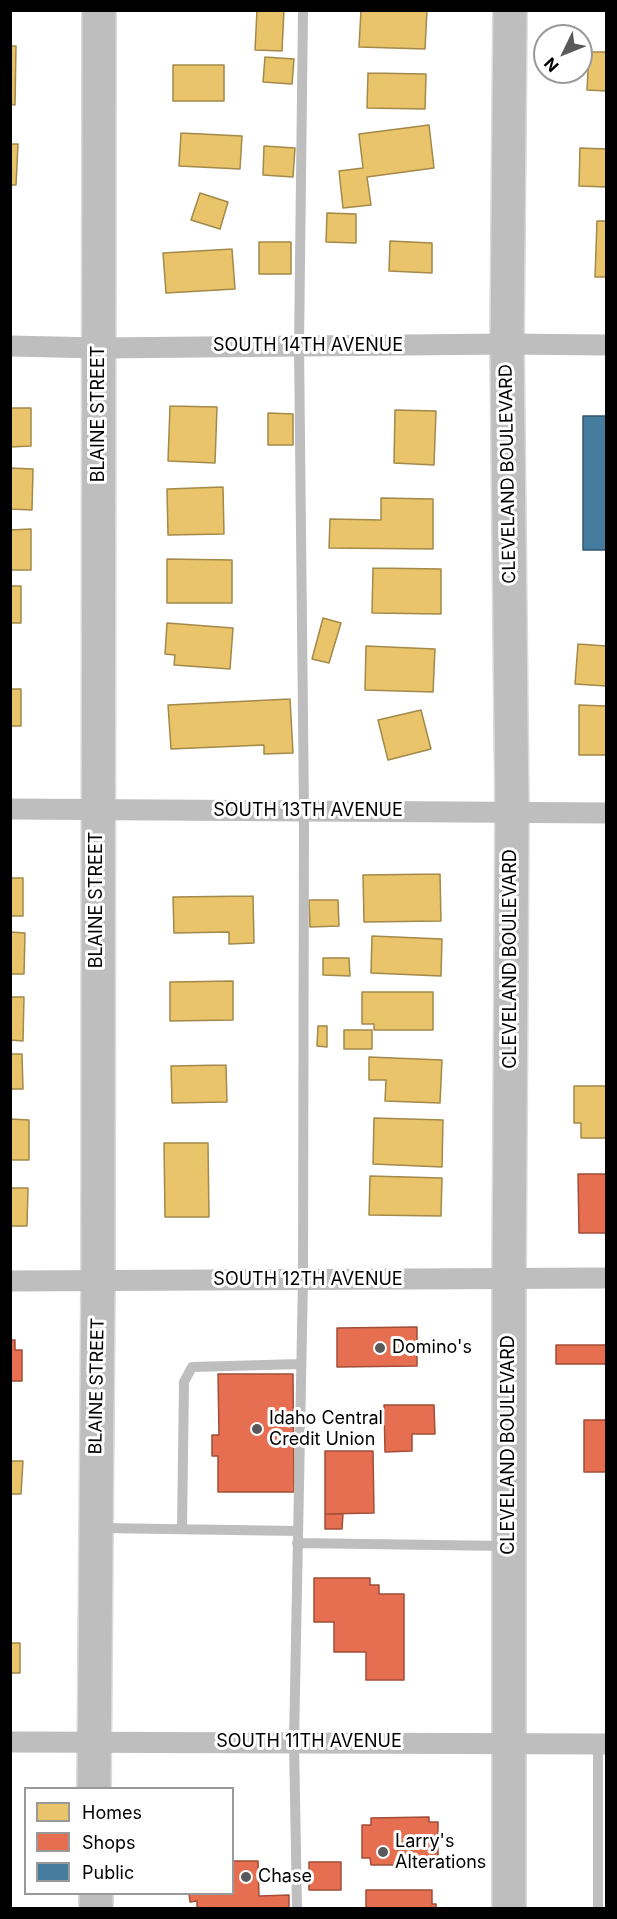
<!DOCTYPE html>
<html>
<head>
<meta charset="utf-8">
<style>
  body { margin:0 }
  #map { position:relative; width:617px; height:1919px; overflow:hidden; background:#fff; font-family:Inter,sans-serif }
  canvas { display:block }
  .frame { position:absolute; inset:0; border:12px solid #000; pointer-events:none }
  .legend { position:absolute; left:24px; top:1787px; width:210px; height:108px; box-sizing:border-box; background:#fff; border:2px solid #999; margin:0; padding:8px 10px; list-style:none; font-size:18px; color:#000 }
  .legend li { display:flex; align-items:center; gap:12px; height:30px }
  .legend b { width:30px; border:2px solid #999 }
  .north { position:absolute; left:533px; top:24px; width:60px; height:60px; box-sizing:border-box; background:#fff; border:2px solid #999; border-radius:50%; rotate:227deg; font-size:16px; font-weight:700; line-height:24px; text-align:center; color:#000 }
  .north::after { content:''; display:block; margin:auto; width:21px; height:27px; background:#595959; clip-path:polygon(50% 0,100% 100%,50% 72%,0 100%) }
</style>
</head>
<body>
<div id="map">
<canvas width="617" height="1919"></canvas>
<div class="frame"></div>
<ul class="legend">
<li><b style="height:16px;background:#e9c46a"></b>Homes</li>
<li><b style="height:16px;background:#e76f51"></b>Shops</li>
<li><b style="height:16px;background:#457b9d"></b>Public</li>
</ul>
<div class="north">N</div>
</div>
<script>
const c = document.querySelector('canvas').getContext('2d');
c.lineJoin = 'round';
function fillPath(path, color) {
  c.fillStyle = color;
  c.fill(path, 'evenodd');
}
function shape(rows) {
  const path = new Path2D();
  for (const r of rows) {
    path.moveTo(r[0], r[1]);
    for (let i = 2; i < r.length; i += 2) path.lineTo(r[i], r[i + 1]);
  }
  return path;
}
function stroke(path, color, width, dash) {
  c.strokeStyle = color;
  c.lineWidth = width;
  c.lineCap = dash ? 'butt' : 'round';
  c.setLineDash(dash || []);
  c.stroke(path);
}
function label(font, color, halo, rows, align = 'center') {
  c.font = font + ' Inter,sans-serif';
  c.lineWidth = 6;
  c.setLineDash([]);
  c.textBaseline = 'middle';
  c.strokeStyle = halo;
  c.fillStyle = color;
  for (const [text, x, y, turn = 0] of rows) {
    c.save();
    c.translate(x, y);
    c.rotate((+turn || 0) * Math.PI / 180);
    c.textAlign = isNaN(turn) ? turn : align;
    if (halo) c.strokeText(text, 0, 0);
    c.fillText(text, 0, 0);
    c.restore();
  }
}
const homes = shape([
  [257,10,284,10,282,51,255,50,257,10],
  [361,10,427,10,425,49,359,47,361,10],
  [10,46,16,46,15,105,10,104,10,46],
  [589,52,606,52,606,91,587,90,589,52],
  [265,57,294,59,292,84,263,82,265,57],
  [173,65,224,65,224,101,173,101,173,65],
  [368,73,426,74,425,109,367,108,368,73],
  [429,125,434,168,367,177,371,205,343,208,339,171,363,168,359,134,429,125],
  [181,133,242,136,240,169,179,166,181,133],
  [10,144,18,144,16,185,10,185,10,144],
  [264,146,295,148,293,177,263,175,264,146],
  [580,148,606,149,606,187,579,186,580,148],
  [200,193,228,202,220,229,191,220,200,193],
  [327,213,356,214,356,243,326,242,327,213],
  [597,221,606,221,606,277,595,277,597,221],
  [390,241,432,243,432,273,389,271,390,241],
  [259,242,291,242,291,274,259,274,259,242],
  [232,249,235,289,166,293,163,253,232,249],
  [170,406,217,407,215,463,168,461,170,406],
  [10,408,31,408,31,446,10,447,10,408],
  [395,410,436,411,434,465,394,463,395,410],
  [268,413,293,414,293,445,268,445,268,413],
  [10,468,33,469,32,510,10,509,10,468],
  [223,487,224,534,168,535,167,489,223,487],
  [381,498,433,499,433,549,329,548,330,519,381,520,381,498],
  [31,529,31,570,10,570,10,530,31,529],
  [167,559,232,560,232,603,167,603,167,559],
  [373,568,441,569,441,614,372,613,373,568],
  [10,586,21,586,21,623,10,623,10,586],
  [323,618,341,623,329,663,312,659,323,618],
  [167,623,233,628,230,669,174,665,175,655,165,654,167,623],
  [578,644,606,646,606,686,575,684,578,644],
  [366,646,435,649,433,692,365,690,366,646],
  [10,689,21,689,21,726,10,726,10,689],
  [290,699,293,753,264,754,264,745,171,749,168,705,290,699],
  [579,705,606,706,606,755,579,755,579,705],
  [421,710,431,749,388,760,378,720,421,710],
  [440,874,441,921,364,922,363,875,440,874],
  [10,878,23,878,23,916,10,916,10,878],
  [253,896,254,943,229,944,229,932,174,933,173,897,253,896],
  [309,900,338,900,339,926,310,927,309,900],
  [10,932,25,933,24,974,10,974,10,932],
  [372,936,442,939,441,976,371,973,372,936],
  [323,958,349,958,350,976,323,975,323,958],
  [233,981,233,1020,170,1021,170,982,233,981],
  [362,992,433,992,433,1030,374,1030,374,1024,362,1024,362,992],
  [10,997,24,997,23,1041,10,1040,10,997],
  [318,1026,327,1026,327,1047,317,1046,318,1026],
  [344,1030,372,1030,372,1049,344,1049,344,1030],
  [10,1054,22,1054,23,1089,10,1089,10,1054],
  [369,1057,442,1060,440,1103,385,1101,386,1080,369,1080,369,1057],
  [226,1065,227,1102,172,1103,171,1066,226,1065],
  [574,1086,606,1086,606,1138,581,1138,581,1123,574,1123,574,1086],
  [374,1118,443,1120,442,1167,373,1164,374,1118],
  [10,1119,29,1120,29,1160,10,1160,10,1119],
  [164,1143,208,1143,209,1217,165,1217,164,1143],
  [370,1176,442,1178,441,1216,369,1215,370,1176],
  [10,1188,28,1188,27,1226,10,1226,10,1188],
  [10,1461,23,1461,21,1494,10,1494,10,1461],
  [10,1643,20,1643,20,1673,10,1673,10,1643]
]);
fillPath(homes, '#e9c46a');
stroke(homes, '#a3894a', 1.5);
const shops = shape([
  [578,1174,606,1174,606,1233,579,1233,578,1174],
  [417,1327,417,1366,337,1367,337,1328,417,1327],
  [10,1340,15,1340,15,1350,22,1350,22,1381,10,1381,10,1340],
  [556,1345,606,1345,606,1364,556,1364,556,1345],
  [218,1374,293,1374,294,1492,218,1492,218,1456,212,1456,212,1435,219,1435,218,1374],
  [384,1405,434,1405,435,1434,412,1434,412,1451,385,1452,384,1405],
  [584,1420,606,1420,606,1472,584,1472,584,1420],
  [325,1451,373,1451,374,1513,325,1514,325,1451],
  [325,1514,343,1514,342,1529,325,1529,325,1514],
  [314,1578,370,1578,370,1585,379,1585,379,1594,404,1594,404,1680,366,1680,366,1652,334,1652,334,1622,314,1622,314,1578],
  [429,1817,429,1822,438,1822,438,1858,429,1858,429,1865,371,1865,370,1858,362,1858,362,1825,371,1825,371,1818,429,1817],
  [232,1861,258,1861,259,1896,289,1895,289,1908,197,1908,197,1901,190,1902,189,1894,232,1894,232,1861],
  [309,1862,341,1862,341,1890,309,1890,309,1862],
  [366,1890,432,1890,432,1904,436,1904,436,1908,366,1908,366,1890]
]);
fillPath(shops, '#e76f51');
stroke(shops, '#a24e39', 1.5);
const public = shape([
  [583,416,606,416,606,550,583,550,583,416]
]);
fillPath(public, '#457b9d');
stroke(public, '#30566e', 1.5);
const primary = shape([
  [94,1788,98,1282,99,10],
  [96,1894,96,1908],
  [509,1908,509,1278,512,812,507,344,510,10]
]);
stroke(primary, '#dbdbdb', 36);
stroke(shape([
  [100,1528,298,1531],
  [182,1529,184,1382,192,1367,301,1364],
  [297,1543,505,1546],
  [598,1744,598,1908],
  [297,1908,294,1742,303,1280,304,811,299,346,303,10]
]), '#bebebe', 10);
stroke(shape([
  [10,346,100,348,507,344,606,345],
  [10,809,606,813],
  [10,1281,606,1278],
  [10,1742,606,1744]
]), '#bebebe', 21);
stroke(primary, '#bebebe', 33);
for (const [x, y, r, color] of [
  [380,1348,6,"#595959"],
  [257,1429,6,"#595959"],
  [383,1852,6,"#595959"],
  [246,1877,6,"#595959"]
]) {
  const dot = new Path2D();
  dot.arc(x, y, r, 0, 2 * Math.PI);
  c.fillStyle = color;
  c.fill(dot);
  stroke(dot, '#fff', 2);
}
label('18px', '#000', '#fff', [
  ["SOUTH 14TH AVENUE",308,346],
  ["BLAINE STREET",99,414,-90],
  ["CLEVELAND BOULEVARD",508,474,-91],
  ["SOUTH 13TH AVENUE",308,811],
  ["BLAINE STREET",97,900,-90],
  ["CLEVELAND BOULEVARD",511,959,-90],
  ["SOUTH 12TH AVENUE",308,1280],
  ["BLAINE STREET",97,1386,-89],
  ["CLEVELAND BOULEVARD",509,1445,-90],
  ["SOUTH 11TH AVENUE",309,1742]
]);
label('18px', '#000', '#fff', [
  ["Domino's",392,1348],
  ["Idaho Central",269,1419],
  ["Credit Union",269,1440],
  ["Larry's",395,1842],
  ["Alterations",395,1863],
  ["Chase",258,1877]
], 'left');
</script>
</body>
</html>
